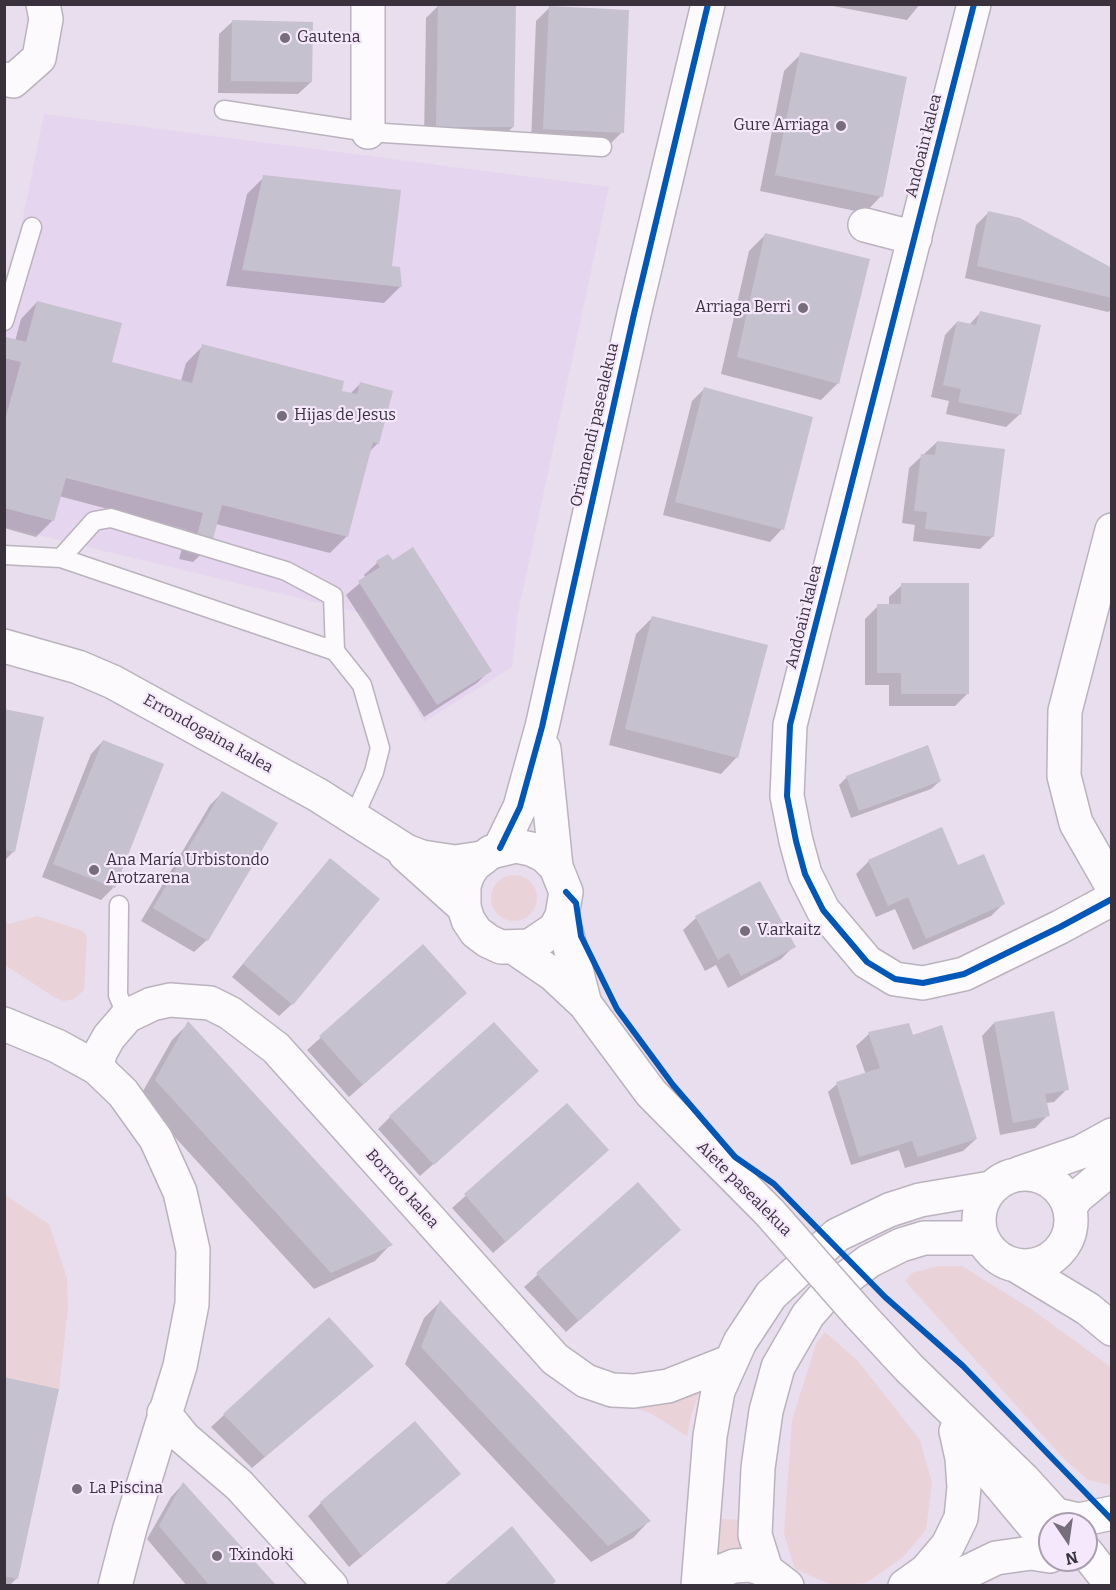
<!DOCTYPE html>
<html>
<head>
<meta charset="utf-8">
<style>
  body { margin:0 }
  #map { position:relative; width:1116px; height:1590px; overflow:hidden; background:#e8deed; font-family:Bitter,serif }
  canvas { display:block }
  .frame { position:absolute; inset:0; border:6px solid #39323c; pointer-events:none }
  .north { position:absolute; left:1038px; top:1512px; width:60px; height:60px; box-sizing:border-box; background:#f5e7fc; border:2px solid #aa9faf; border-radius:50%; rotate:167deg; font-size:16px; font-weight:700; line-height:24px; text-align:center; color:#39323c }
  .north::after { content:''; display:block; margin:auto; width:21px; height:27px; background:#766e7a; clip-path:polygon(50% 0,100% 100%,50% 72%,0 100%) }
</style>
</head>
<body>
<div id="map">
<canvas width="1116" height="1590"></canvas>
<div class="frame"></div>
<div class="north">N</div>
</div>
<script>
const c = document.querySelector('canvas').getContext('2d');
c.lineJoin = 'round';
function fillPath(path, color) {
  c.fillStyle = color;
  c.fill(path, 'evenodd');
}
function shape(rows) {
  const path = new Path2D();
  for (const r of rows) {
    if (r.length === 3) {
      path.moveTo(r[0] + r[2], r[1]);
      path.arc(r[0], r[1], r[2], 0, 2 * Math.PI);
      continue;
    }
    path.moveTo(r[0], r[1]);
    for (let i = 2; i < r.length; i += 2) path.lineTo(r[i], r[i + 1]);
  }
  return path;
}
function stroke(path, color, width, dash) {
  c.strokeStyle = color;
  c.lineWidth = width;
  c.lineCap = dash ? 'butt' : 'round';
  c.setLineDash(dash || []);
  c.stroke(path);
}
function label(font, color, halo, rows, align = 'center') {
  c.font = font + ' Bitter,serif';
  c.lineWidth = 4.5;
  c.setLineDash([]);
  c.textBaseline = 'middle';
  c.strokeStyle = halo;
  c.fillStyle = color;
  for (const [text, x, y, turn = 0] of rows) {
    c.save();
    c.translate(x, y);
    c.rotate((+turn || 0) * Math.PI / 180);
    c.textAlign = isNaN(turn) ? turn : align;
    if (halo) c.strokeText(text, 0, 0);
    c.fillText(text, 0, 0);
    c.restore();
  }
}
fillPath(shape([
  [44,114,609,187,518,613,512,667,424,722,361,613,5,527,5,305]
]), '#e6d5ee');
fillPath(shape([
  [514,898,23],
  [37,916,83,931,87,937,84,990,74,999,63,1001,54,997,5,965,5,922,9,924],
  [4,1194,49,1224,67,1278,68,1308,59,1389,5,1377],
  [938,1266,962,1266,1031,1309,1111,1367,1111,1485,1088,1480,1063,1458,905,1281,912,1273],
  [825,1332,858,1361,920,1440,932,1483,926,1530,903,1557,866,1583,832,1585,795,1569,784,1534,792,1420,816,1344],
  [700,1390,691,1415,687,1436,650,1413,621,1403],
  [716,1519,744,1520,743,1550,713,1562]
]), '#ead2d9');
fillPath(shape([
  [822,4,920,4,907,20],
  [438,6,513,127,500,139,424,139,426,18],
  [549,8,622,132,609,145,531,141,536,21],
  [232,22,311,82,298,94,218,93,219,34],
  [801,54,881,196,865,213,760,191,784,71],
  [264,177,391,267,400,287,384,303,226,286,247,194],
  [989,212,1112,269,1112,309,1108,312,965,278,976,225],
  [765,235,868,260,837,384,821,400,721,374,749,251],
  [37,302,110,363,181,381,186,363,203,346,350,394,360,384,378,443,369,452,346,537,330,553,216,524,210,546,193,562,179,559,187,530,59,496,53,520,36,537,4,528,4,340,15,341,21,319],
  [980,313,1039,326,1019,415,1006,427,946,414,949,401,931,397,945,335,957,322,969,325],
  [704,389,782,529,770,542,663,515,692,401],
  [937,442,993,536,980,549,913,541,915,525,902,523,909,468],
  [388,556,490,670,477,683,424,717,346,595,366,578,364,575,377,563],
  [902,585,968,693,955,706,889,706,889,685,865,685,865,619,878,606,889,606,889,597],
  [652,618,737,757,721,774,609,745,636,634],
  [4,710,14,851,4,861],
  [103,741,162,765,113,888,101,900,42,877,91,754],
  [847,777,940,781,931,789,851,818,839,785],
  [223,792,207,940,194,952,141,921,210,805],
  [869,861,958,867,1004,903,991,916,913,950,895,909,876,917,856,874],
  [318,873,292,1004,279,1016,232,977],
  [696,918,794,946,781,959,728,988,716,965,705,971,683,930],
  [423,946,452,1006,349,1097,307,1050],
  [994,1023,1067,1089,1054,1102,1046,1103,1048,1115,1035,1128,1000,1135,982,1036],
  [188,1024,391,1244,375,1261,314,1289,139,1098,172,1040],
  [869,1034,912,1037,976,1139,963,1151,905,1168,899,1150,851,1165,828,1092,837,1084,866,1075,856,1046],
  [524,1083,420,1176,378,1129,390,1117],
  [567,1105,594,1163,493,1253,452,1208],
  [638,1184,679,1230,566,1332,524,1287],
  [440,1302,649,1521,633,1538,591,1562,405,1364,424,1318],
  [372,1366,252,1468,211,1427,224,1415],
  [4,1379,17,1578,9,1586,4,1586],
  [183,1484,275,1586,187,1586,147,1539,171,1497],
  [446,1486,349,1567,308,1516,321,1503]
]), '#0003');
fillPath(shape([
  [438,4,516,5,514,127,436,127],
  [549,6,629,10,624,133,543,129],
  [232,20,313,22,312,82,231,81],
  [800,52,907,77,883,197,775,175],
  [263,175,401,190,392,266,400,267,402,287,242,270],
  [988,211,1020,218,1112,268,1112,298,977,266],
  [765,233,870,259,839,384,737,357],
  [37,301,122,323,112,362,192,383,202,344,344,381,342,391,357,394,360,382,393,391,379,444,373,442,348,537,222,505,211,547,195,543,203,513,66,478,54,521,4,508,4,423,21,362,4,358,4,341,6,337,26,342],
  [980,311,1041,325,1021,415,958,402,961,389,943,385,957,321,976,325],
  [704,387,813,417,784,530,675,502],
  [937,441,1005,449,994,537,925,529,927,512,914,511,921,454,935,455],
  [413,547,492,671,437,705,358,581,380,567,376,561,388,554,393,560],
  [901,583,969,583,969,694,901,694,901,673,877,673,877,604,901,604],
  [652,616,768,645,738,758,625,729],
  [4,709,44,717,15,852,4,850],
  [103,740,164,764,115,888,53,864],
  [928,745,941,781,859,811,846,776],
  [222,791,278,823,208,941,153,908],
  [942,827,958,865,984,854,1005,904,926,939,908,897,888,906,868,860],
  [330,858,380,899,293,1005,243,964],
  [760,881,796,947,741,976,729,953,718,960,695,916],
  [423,944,467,993,363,1085,319,1036],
  [1054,1011,1069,1090,1045,1094,1050,1116,1013,1123,994,1022],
  [188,1021,393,1245,331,1273,155,1080],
  [494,1022,539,1071,434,1165,389,1116],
  [909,1023,913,1035,942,1025,977,1139,918,1157,912,1141,859,1157,836,1082,880,1068,868,1032],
  [567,1103,609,1150,506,1242,464,1194],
  [638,1182,681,1230,579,1321,536,1273],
  [440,1300,651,1521,608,1546,421,1347],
  [329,1317,374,1366,265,1457,223,1414],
  [4,1377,59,1389,18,1579,4,1576],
  [415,1421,461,1474,362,1556,320,1502],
  [183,1482,277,1586,210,1586,159,1526],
  [512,1526,556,1581,551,1586,443,1586]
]), '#c6c1cf');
const service = shape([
  [224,110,368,132,602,147],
  [4,321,32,227],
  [4,555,61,558,335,651,362,685,380,748,374,772,353,819],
  [61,558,94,521,111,518,286,571,333,596,335,651],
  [119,905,118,995,127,1016]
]);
const minor = shape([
  [974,4,790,725,787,796,796,841,805,874,823,910,867,962,895,979,923,983,964,974,1060,927,1112,899],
  [4,79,13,81,39,58,46,19,43,4],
  [368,132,368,4],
  [865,225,915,238],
  [1112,530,1065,711,1064,776,1076,823,1112,886],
  [4,646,78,667,113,682,318,795,406,851,422,857,455,862,482,858],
  [405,854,464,907],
  [4,1024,57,1046,97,1068,123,1093,156,1139,180,1192,193,1250,192,1304,180,1366,130,1528,115,1586],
  [97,1068,100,1053,109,1037,127,1016,152,1004,170,1000,210,1003,230,1013,276,1048,555,1359,586,1381,612,1390,634,1391,668,1386,729,1362],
  [1020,1173,1081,1152,1112,1135],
  [1025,1220,46],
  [1070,1207,1077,1197,1112,1168],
  [1017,1266,1088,1309,1112,1329],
  [164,1413,184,1438,239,1485,331,1586],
  [1057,1515,1079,1520,1112,1513],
  [766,1570,755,1535,758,1468,766,1411,778,1367,808,1315,829,1291,869,1261,901,1245,924,1238,981,1238],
  [698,1586,710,1436,718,1391,740,1342,771,1295,837,1235,889,1210,920,1200,991,1188],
  [703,1586,719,1572,734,1566,750,1565,766,1570,787,1586],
  [905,1586,926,1571,948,1545,961,1518,964,1487,962,1458,956,1431],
  [938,1586,996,1558,1031,1553,1050,1556]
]);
const tertiary = shape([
  [544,749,556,867],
  [500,848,520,807,542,727,634,314,708,4],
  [562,916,555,929,530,946,501,947,488,941,476,932,468,920,464,907,464,885,468,874,474,865,491,852,516,846,531,849,545,856,556,867,566,892,562,916,585,1004],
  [516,949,554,975,585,1004,651,1093,770,1213],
  [859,1314,909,1368,1025,1481,1064,1524],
  [979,1460,1050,1545],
  [1086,1552,1112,1585]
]);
stroke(service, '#bab3be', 21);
stroke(minor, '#bab3be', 36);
stroke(tertiary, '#bab3be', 36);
stroke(service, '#fcfafc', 18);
stroke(minor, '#fcfafc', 33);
stroke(tertiary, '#fcfafc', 33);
const tertiaryBridge = shape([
  [770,1213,859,1314]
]);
stroke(tertiaryBridge, '#bab3be', 36, []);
stroke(tertiaryBridge, '#fcfafc', 33);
stroke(shape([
  [974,4,790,725,787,796,796,841,805,874,823,910,867,962,895,979,923,983,964,974,1060,927,1112,899],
  [500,848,520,807,542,727,634,314,708,4],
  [566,892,576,903,581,936,617,1009,673,1085,735,1157,774,1184,885,1297,963,1366,1112,1520]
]), '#0057b8', 6);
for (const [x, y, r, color] of [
  [285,38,6,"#766e7a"],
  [841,126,6,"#766e7a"],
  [803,308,6,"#766e7a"],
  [282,416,6,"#766e7a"],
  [94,870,6,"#766e7a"],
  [745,931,6,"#766e7a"],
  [77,1489,6,"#766e7a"],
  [217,1556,6,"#766e7a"]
]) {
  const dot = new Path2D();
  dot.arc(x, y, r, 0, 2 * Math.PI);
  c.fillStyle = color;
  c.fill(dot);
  stroke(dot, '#f5e7fc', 2);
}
label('16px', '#39323c', '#f5e7fc', [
  ["Gautena",297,38],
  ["Gure Arriaga",829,126,"right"],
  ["Arriaga Berri",791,308,"right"],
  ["Hijas de Jesus",294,416],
  ["Ana María Urbistondo",106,861],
  ["Arotzarena",106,879],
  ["V.arkaitz",757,931],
  ["La Piscina",89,1489],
  ["Txindoki",229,1556]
], 'left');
label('16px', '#39323c', '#f5e7fc', [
  ["Andoain kalea",924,146,-76],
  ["Oriamendi pasealekua",595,425,-77],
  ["Andoain kalea",804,617,-76],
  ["Errondogaina kalea",208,734,29],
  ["Borroto kalea",402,1189,48],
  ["Aiete pasealekua",744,1189,45]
]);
</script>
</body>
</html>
